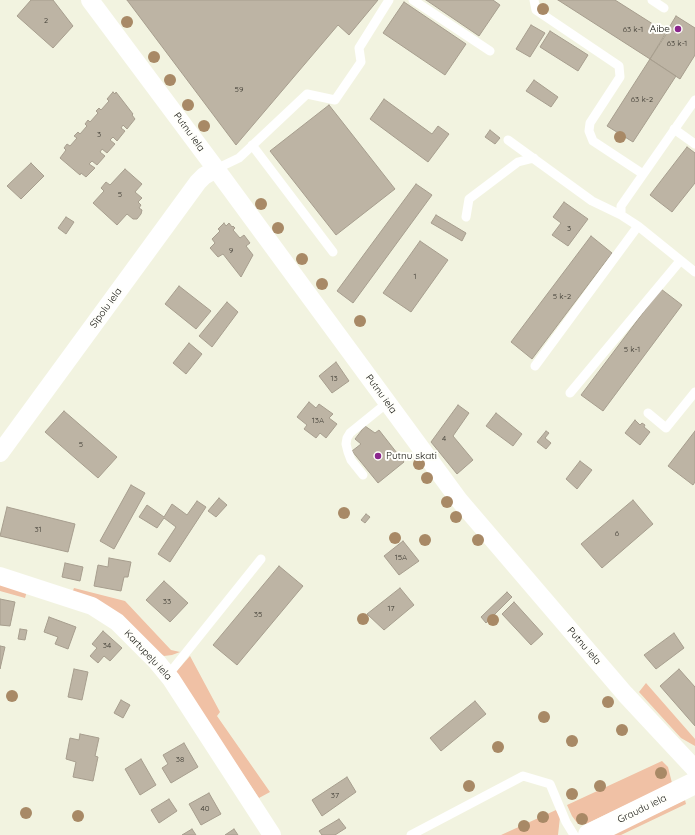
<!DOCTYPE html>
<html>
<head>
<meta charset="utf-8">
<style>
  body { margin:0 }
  canvas { display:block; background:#f2f3e0 }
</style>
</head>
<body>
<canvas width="695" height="835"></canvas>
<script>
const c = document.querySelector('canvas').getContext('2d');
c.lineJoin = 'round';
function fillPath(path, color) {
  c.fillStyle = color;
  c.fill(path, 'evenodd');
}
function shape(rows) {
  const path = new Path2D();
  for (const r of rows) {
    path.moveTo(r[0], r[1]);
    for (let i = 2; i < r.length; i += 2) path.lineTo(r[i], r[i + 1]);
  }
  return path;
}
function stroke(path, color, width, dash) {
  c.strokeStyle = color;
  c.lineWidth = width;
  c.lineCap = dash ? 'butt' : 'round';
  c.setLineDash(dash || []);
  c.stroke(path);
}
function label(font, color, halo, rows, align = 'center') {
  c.font = font + ' Quicksand,sans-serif';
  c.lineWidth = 4;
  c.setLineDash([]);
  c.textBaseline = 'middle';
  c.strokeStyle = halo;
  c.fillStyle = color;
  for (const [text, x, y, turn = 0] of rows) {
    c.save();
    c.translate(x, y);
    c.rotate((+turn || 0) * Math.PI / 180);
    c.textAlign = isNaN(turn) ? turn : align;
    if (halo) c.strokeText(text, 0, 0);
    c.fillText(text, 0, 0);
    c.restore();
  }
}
fillPath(shape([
  [0,583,27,591,25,598,0,591],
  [74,588,125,601,171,650,180,652,172,655,164,656,72,593],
  [190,656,220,712,217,716,270,792,259,798,175,673],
  [646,683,695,739,695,746,681,738,639,692],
  [662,761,668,767,672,783,586,824,578,824,572,816,567,805],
  [685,800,686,804,621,835,611,835],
  [556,810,560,817,558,835,501,835]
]), '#f0c1a5');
const building = shape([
  [31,0,53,0,73,26,53,48,17,16,31,0],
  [127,0,378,0,349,35,338,25,236,145,127,0],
  [426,0,493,0,500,5,479,36,426,0],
  [558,0,615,0,667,33,650,59,558,0],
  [404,2,466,44,445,75,383,33,404,2],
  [676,16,695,28,695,55,680,79,650,59,676,16],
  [531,25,545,33,530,57,516,49,531,25],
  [550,31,588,55,578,71,540,47,550,31],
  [650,59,676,76,633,142,607,126,650,59],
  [534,80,558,97,551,107,526,91,534,80],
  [113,92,115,94,116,92,133,114,132,115,135,119,127,129,123,125,121,128,125,131,117,141,113,137,110,140,115,144,107,153,102,149,100,152,105,156,97,165,92,161,89,164,95,168,86,177,81,173,80,175,60,158,66,150,64,148,67,144,70,146,77,138,74,136,78,132,80,134,87,126,85,124,88,120,90,122,98,113,96,111,99,108,101,110,109,101,107,99,113,92],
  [384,99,432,134,438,126,449,134,428,162,370,119,384,99],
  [329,105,395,189,336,235,270,151,329,105],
  [490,130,500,138,495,144,485,137,490,130],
  [687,147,695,153,695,183,672,212,650,195,687,147],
  [31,163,44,176,21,199,7,186,31,163],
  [125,169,142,184,135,192,142,198,138,202,141,205,139,208,142,210,141,214,137,219,133,219,127,214,117,225,93,203,104,191,101,188,106,182,110,185,125,169],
  [416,184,432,195,353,303,337,291,416,184],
  [564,202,588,219,568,246,552,235,561,223,553,217,564,202],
  [436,215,466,233,462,241,431,223,436,215],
  [66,217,74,222,66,234,58,228,66,217],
  [224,223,226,226,229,223,232,227,233,226,235,228,233,230,240,238,244,235,250,243,246,246,253,255,241,277,223,254,218,257,210,248,215,243,212,239,220,231,218,229,224,223],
  [591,236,612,253,532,359,511,342,591,236],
  [420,241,448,260,411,312,383,293,420,241],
  [179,286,211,311,196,329,165,304,179,286],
  [661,289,682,305,603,411,581,395,661,289],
  [227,302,238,312,212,347,199,336,227,302],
  [189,343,202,354,186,374,173,363,189,343],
  [336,362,349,381,332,393,319,376,336,362],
  [309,402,316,408,319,404,333,414,329,418,337,424,326,438,320,433,316,438,304,429,307,425,297,417,309,402],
  [458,405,469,413,453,436,473,460,457,474,431,442,458,405],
  [64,411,117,457,98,478,45,432,64,411],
  [496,413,522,434,513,446,486,426,496,413],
  [635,420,640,425,642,423,645,425,644,427,650,432,640,445,625,433,635,420],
  [365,426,375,433,379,430,404,462,378,483,352,451,361,444,355,439,365,426],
  [546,431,549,433,545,438,551,443,546,449,537,442,546,431],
  [695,431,695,482,693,485,668,466,695,431],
  [580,461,592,470,577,489,566,479,580,461],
  [131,485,145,493,114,549,100,541,131,485],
  [219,498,227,505,216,517,208,511,219,498],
  [633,500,653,524,602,568,581,544,633,500],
  [197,501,206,507,170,562,158,554,176,527,164,518,157,528,139,517,147,505,164,517,172,504,187,515,197,501],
  [7,507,75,524,68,552,0,536,7,507],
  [366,514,370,517,365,523,361,520,366,514],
  [403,541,419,561,399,575,384,556,403,541],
  [109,558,131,562,128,577,124,577,121,591,94,586,98,565,108,567,109,558],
  [65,563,83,567,80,581,62,577,65,563],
  [279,566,303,586,237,665,213,645,279,566],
  [164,581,188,603,170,622,146,600,164,581],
  [400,588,414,605,384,630,367,614,400,588],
  [507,592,512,597,486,623,481,617,507,592],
  [0,599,15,602,10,626,0,625,0,599],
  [514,602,543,634,531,645,502,614,514,602],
  [49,617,76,627,68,649,55,644,58,637,44,632,49,617],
  [20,629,27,630,25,640,18,639,20,629],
  [103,631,122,648,110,661,104,656,98,663,90,656,97,648,92,644,103,631],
  [674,633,684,648,656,669,644,655,674,633],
  [0,646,5,647,0,669,0,646],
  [74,669,88,672,82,700,68,697,74,669],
  [679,669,695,687,695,726,660,686,679,669],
  [121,700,130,705,123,718,114,713,121,700],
  [475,701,486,714,441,751,430,738,475,701],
  [80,734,99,738,95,756,98,757,93,781,73,777,76,762,66,759,70,738,79,740,80,734],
  [184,743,198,767,171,783,162,768,168,764,163,755,184,743],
  [141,759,156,785,140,795,125,769,141,759],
  [347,777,356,792,322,816,312,800,347,777],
  [209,793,221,814,201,825,189,804,209,793],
  [169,799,177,811,159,823,151,810,169,799],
  [339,819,346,828,335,835,322,835,319,831,339,819],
  [192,829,196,835,182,835,192,829],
  [234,829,238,835,225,835,234,829]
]);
fillPath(building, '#bdb4a4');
stroke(building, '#a79e8e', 1);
stroke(shape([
  [413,0,490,51],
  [534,0,536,10,619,66,620,77,590,123,589,131,593,141,643,174],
  [652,0,664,8],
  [674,129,695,144],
  [508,140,592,201,621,215,638,226,695,272],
  [252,145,333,252],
  [216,169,239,158,307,94,335,100,361,62,359,48,389,0],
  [621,215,621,206,695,100],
  [466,217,469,199,518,162,534,158],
  [535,366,638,226],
  [570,393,680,261],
  [648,413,666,428,695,392],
  [363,475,351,460,348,452,346,444,347,438,350,433,387,403],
  [168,675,261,559],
  [411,835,523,776,550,784,566,822,574,835]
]), '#fff', 9);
stroke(shape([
  [90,0,216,169,459,500,625,694,695,769],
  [0,453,198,182,204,176,216,169],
  [0,576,92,606,117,622,157,662,171,679,272,835]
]), '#fff', 18);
stroke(shape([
  [589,835,695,783]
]), '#fff', 22);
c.fillStyle = '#a88966';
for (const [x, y] of [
  [543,9],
  [127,22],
  [154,57],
  [170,80],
  [188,105],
  [204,126],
  [620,137],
  [261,204],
  [278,228],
  [302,259],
  [322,284],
  [360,321],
  [419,464],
  [427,478],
  [447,502],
  [344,513],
  [456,517],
  [395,538],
  [425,540],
  [478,540],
  [363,619],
  [493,620],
  [12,696],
  [608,702],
  [544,717],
  [622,730],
  [572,741],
  [498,747],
  [661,773],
  [469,786],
  [600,786],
  [572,794],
  [26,813],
  [78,816],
  [543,817],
  [582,819],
  [524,826]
]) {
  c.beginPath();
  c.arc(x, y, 6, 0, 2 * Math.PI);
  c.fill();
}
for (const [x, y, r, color] of [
  [678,29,4,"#8b268d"],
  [378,456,4,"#8b268d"]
]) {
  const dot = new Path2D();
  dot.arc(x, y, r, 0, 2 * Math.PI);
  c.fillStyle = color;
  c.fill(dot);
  stroke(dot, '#fffffb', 1.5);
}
label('8px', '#3d3a32', null, [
  ["2",46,21],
  ["63 k-1",633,30],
  ["63 k-1",677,44],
  ["59",239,90],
  ["63 k-2",642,100],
  ["3",99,135],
  ["5",120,195],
  ["3",569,229],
  ["9",231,251],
  ["1",415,277],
  ["5 k-2",562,297],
  ["5 k-1",632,350],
  ["13",334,379],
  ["13A",318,421],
  ["4",444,439],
  ["5",81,445],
  ["31",38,530],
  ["6",617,534],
  ["15A",401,558],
  ["33",167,602],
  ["17",391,609],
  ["35",258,615],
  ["34",107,646],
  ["38",180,760],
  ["37",335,796],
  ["40",205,809]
]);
label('10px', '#12120c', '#fffffb', [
  ["Aibe",670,29],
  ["Putnu skati",386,456,"left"]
], 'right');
label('10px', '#12120c', '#fffffb', [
  ["Putnu iela",189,132,54],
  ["Sīpolu iela",106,308,-54],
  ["Putnu iela",381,394,54],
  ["Putnu iela",584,646,49],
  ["Kartupeļu iela",148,655,47],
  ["Graudu iela",642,809,-26]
]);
</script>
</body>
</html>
